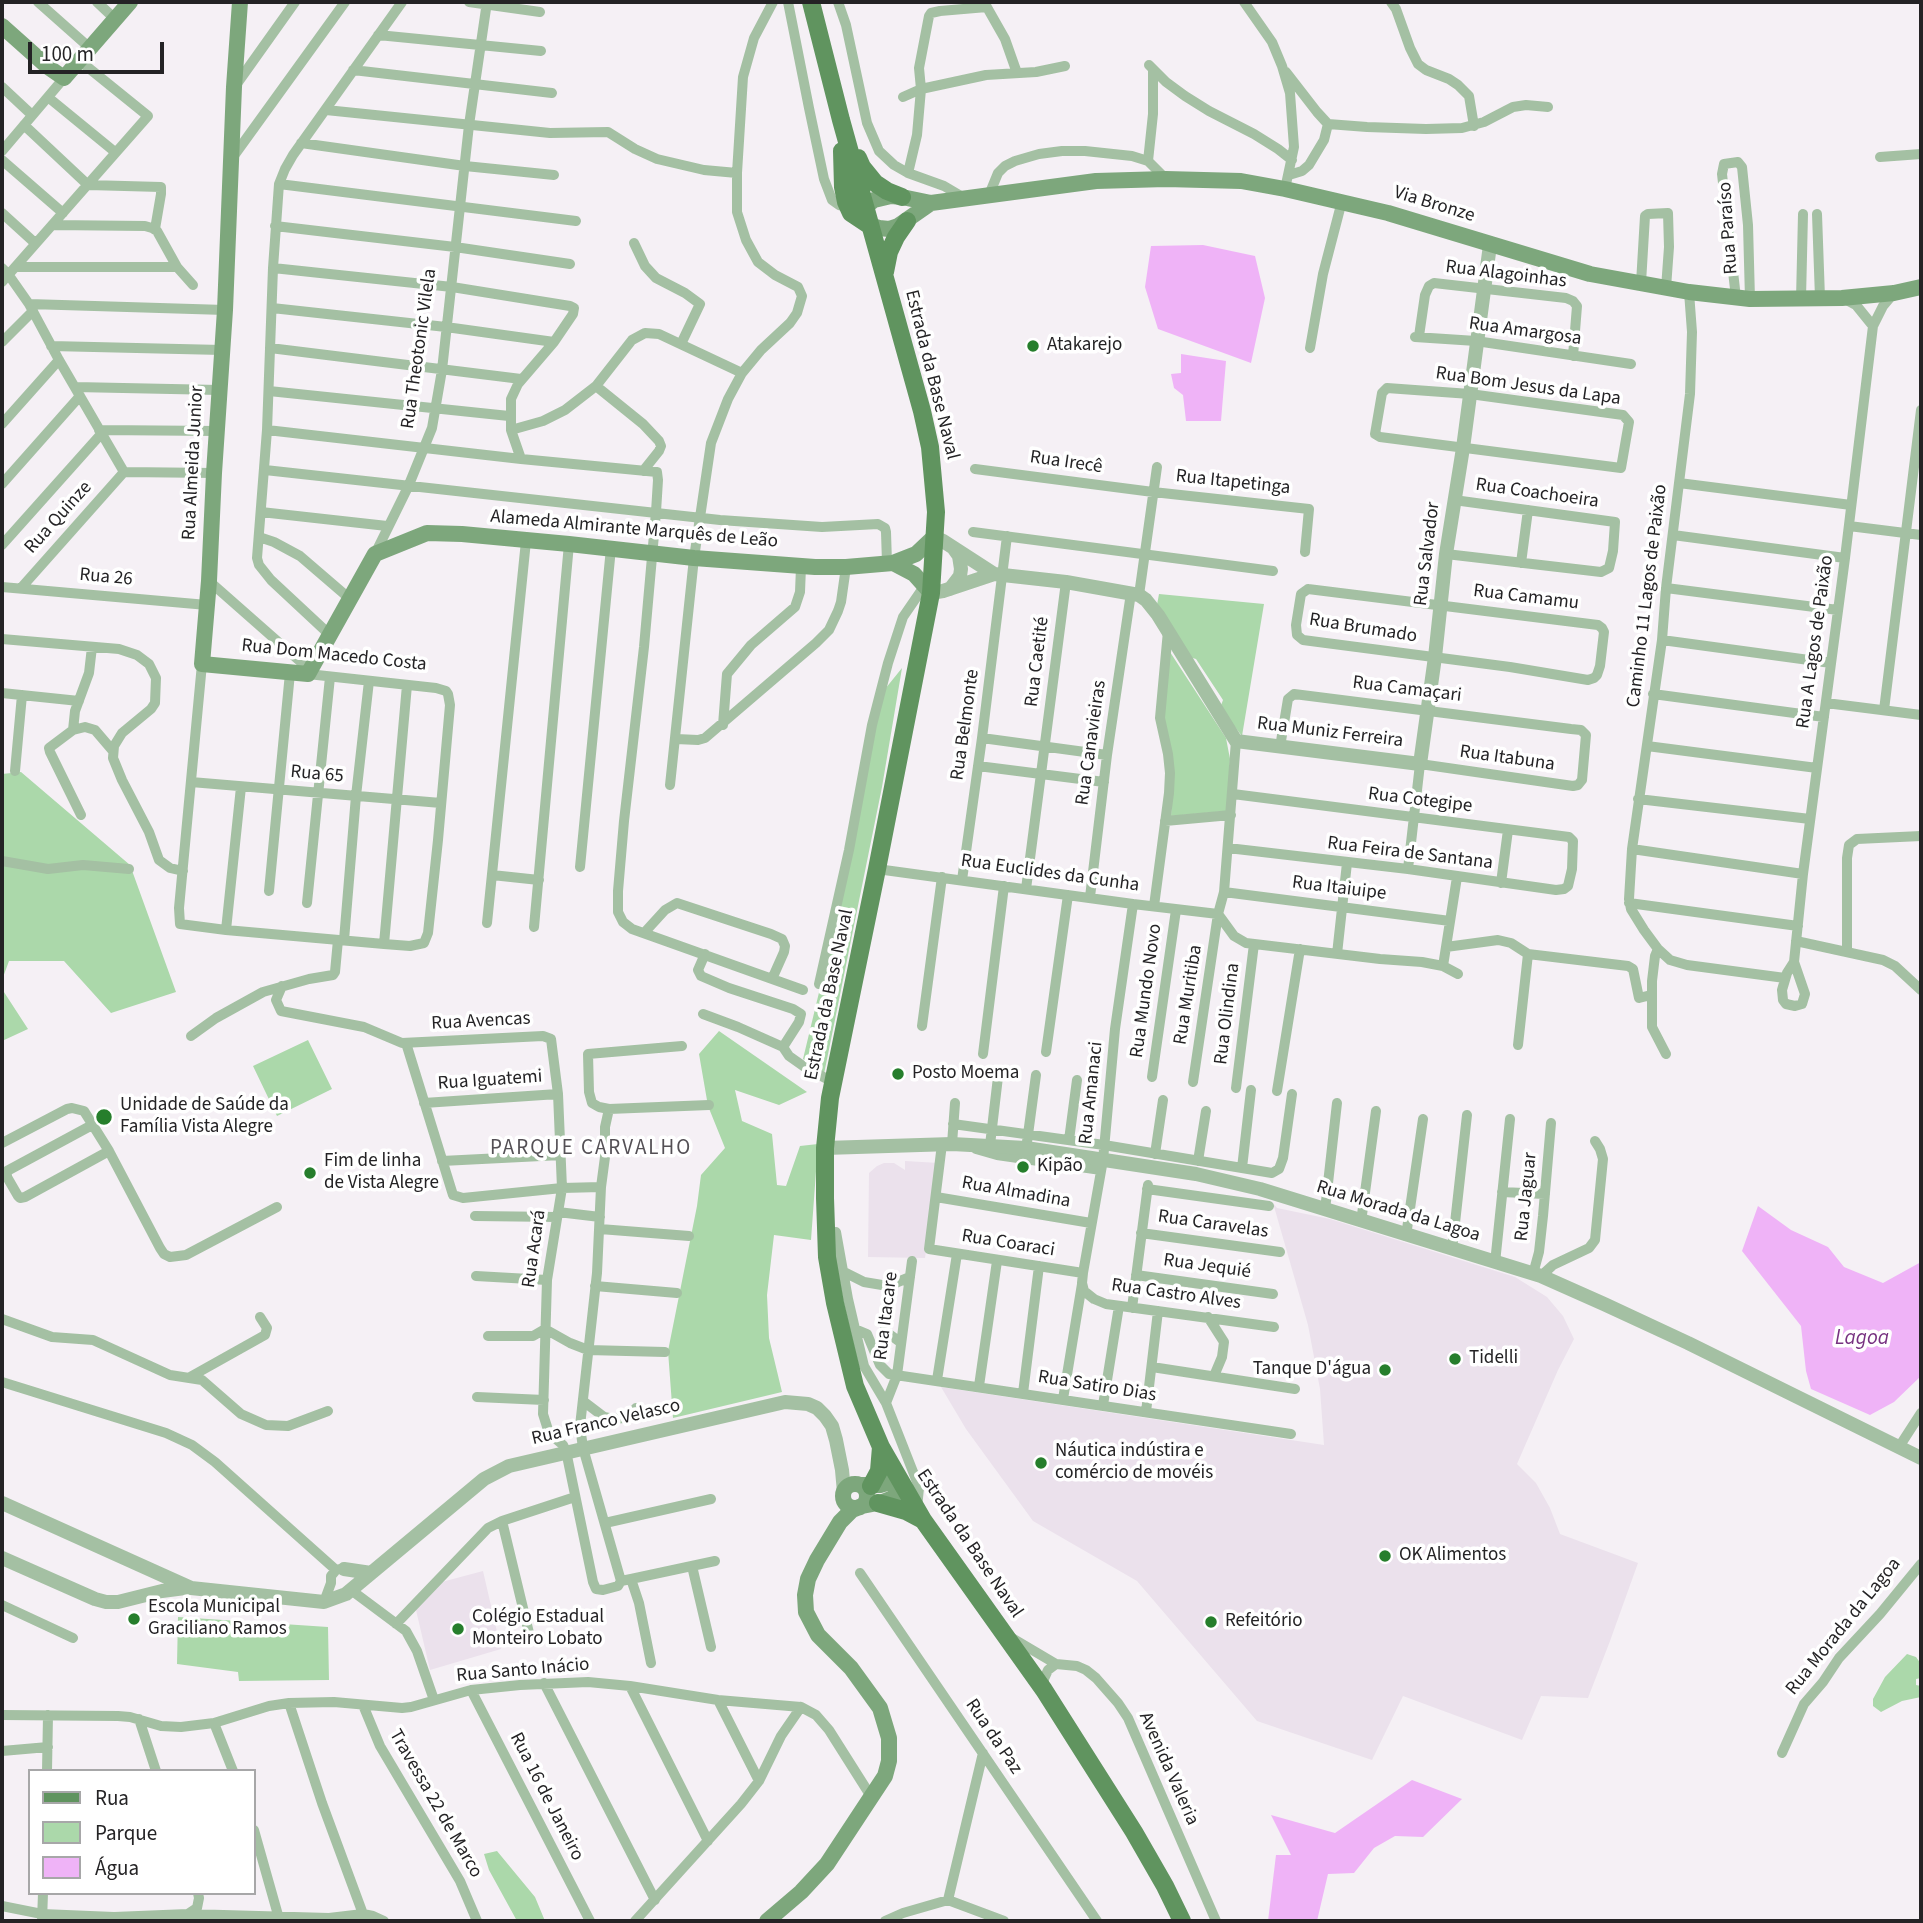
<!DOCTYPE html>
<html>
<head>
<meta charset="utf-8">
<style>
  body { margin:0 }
  #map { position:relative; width:1923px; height:1923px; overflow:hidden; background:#f5f0f5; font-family:"Source Sans 3",sans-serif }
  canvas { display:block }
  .frame { position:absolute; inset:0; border:4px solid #242325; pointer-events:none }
  .legend { position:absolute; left:28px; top:1769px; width:228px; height:126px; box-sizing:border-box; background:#fff; border:2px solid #a7a7a8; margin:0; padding:9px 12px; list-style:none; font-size:21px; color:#242325 }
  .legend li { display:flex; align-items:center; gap:14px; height:35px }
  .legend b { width:35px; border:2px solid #a7a7a8 }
  .scale { position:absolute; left:28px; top:42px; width:136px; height:32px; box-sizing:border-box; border:4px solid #242325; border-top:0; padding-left:9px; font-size:21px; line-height:24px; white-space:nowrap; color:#242325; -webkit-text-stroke:5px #fff; paint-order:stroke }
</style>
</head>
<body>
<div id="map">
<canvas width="1923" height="1923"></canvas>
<div class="frame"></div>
<ul class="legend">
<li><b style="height:9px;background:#60945f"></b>Rua</li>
<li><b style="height:19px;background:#abd8aa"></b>Parque</li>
<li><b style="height:19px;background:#efb3f7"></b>Água</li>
</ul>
<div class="scale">100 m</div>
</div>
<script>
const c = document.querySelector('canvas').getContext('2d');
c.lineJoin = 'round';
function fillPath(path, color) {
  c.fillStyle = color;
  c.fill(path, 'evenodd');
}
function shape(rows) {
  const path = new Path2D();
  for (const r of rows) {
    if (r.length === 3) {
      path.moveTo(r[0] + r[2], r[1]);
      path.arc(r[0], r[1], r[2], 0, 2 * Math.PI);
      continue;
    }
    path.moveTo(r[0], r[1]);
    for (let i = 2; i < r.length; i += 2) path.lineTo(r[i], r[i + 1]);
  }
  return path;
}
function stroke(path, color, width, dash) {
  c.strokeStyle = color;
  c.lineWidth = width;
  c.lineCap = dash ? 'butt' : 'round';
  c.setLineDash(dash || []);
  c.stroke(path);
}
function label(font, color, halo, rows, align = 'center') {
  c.font = font + ' "Source Sans 3",sans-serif';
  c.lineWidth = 7;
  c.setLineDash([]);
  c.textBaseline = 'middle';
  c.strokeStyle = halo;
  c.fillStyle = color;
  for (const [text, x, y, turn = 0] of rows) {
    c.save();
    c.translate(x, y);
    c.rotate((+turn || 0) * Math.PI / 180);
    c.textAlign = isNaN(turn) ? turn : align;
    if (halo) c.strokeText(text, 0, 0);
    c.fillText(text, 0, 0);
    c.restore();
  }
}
fillPath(shape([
  [905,1161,939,1163,925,1258,868,1257,869,1173,877,1166,884,1163,894,1163,905,1170],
  [1273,1203,1277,1208,1330,1219,1515,1277,1547,1297,1563,1316,1574,1339,1558,1370,1517,1464,1536,1483,1550,1508,1560,1534,1638,1563,1610,1641,1588,1698,1541,1696,1522,1740,1403,1696,1372,1760,1257,1721,1137,1581,1033,1521,966,1429,941,1387,1324,1445,1320,1389,1308,1325],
  [483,1571,501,1649,430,1670,416,1610,438,1583]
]), '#ebe1ec');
fillPath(shape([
  [1159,594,1264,604,1242,736,1220,708,1223,700,1196,659,1189,657,1157,605],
  [1170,652,1226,738,1230,759,1227,811,1171,816,1173,774,1163,715],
  [902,668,882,787,824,1074,803,1059,828,955,881,694],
  [21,772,130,865,176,992,111,1013,64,961,9,961,2,980,2,774],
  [2,989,28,1029,2,1041],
  [719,1031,807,1092,779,1105,735,1090,742,1121,772,1134,777,1185,786,1186,800,1146,818,1144,811,1240,774,1235,767,1295,769,1338,782,1392,673,1418,668,1351,697,1206,701,1175,725,1148,708,1106,699,1054],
  [308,1040,332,1089,277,1116,253,1066],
  [178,1617,328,1627,329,1680,239,1681,238,1672,177,1664],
  [1907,1654,1916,1657,1921,1664,1921,1678,1916,1679,1916,1685,1921,1686,1921,1697,1902,1701,1881,1712,1873,1706,1873,1699,1885,1677],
  [497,1851,535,1897,545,1921,517,1921,489,1870,484,1854]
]), '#abd8aa');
fillPath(shape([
  [1203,245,1255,256,1265,298,1251,363,1158,329,1145,287,1151,246],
  [1181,354,1226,361,1221,421,1186,421,1183,395,1174,388,1171,374,1181,373],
  [1758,1206,1791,1230,1828,1247,1844,1267,1883,1283,1921,1262,1921,1376,1894,1402,1870,1415,1811,1389,1806,1371,1801,1326,1742,1251],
  [1412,1780,1462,1799,1423,1837,1395,1836,1374,1848,1354,1873,1328,1874,1317,1921,1268,1921,1276,1855,1291,1855,1271,1815,1335,1833]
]), '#efb3f7');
stroke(shape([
  [38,2,91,49],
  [97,2,115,19],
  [469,2,540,12],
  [788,2,809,108,824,179,832,200,839,205,848,207],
  [838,2,846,25,867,123,879,151,894,165,908,173,944,186,966,199],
  [984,2,1005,39,1017,73],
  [1244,2,1272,42,1282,66,1290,93,1294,147,1285,189],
  [1391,2,1396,9,1410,48,1418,64,1426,70,1449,79,1458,85,1469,96,1474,126],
  [378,35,541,51],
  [1149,65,1166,82,1185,96,1209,111,1254,134,1278,149,1292,160],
  [353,70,552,93],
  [1286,72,1317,112,1328,124],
  [236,85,295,2],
  [2,87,32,115],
  [903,97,921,89,986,75,1036,72,1065,66],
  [49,98,115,152],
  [326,110,550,133,608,132,635,149,657,159,704,170,737,173],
  [1328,124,1367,127,1426,129,1462,128,1484,122,1513,107,1526,105,1548,107],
  [24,125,88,185,161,187,161,194,155,229],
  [301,143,465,166,554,175],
  [2,151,64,78],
  [233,157,345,2],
  [1880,157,1921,154],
  [2,160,63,213],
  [1148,161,1153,114,1153,69],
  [908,173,917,135,921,89,919,68,929,16,931,13,940,11,987,7],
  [1289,175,1302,171,1309,165,1324,140,1328,124],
  [279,184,576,221],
  [989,195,998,173,1005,166,1015,161,1039,154,1062,151,1085,151,1132,156,1148,161,1166,179],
  [2,213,35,243],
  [1817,214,1820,298],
  [52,225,145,226,152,228,157,231,177,267,193,285],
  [275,226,455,247,570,264],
  [634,243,645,266,656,278,685,293,700,304,681,344],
  [16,267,177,267],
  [2,268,8,274,29,304,59,360,124,472],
  [273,268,452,287,570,306,574,308,573,314,554,342,518,384,511,399,511,430,521,459],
  [2,282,148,116,80,61],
  [1641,283,1645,216,1648,214,1668,213,1669,247,1666,288],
  [1689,292,1692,332,1690,394,1666,588,1662,640,1632,849,1629,899,1631,909,1644,930,1658,949,1670,960,1687,965,1785,978],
  [1736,298,1722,174,1724,164,1738,162,1742,167,1748,225,1750,299],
  [1801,299,1803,214],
  [1845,299,1856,305,1873,326],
  [29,304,225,310],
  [272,308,446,327,554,342],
  [1419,336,1425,295,1429,286,1434,283,1566,298,1573,301,1577,306,1573,356],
  [1415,337,1476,341,1631,364],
  [2,342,33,311],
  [51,346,222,350],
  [270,348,521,379],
  [1310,348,1323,274,1342,201],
  [596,386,643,424,659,441,661,446,659,451,643,471],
  [75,387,219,390],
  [1387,388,1470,394,1623,415,1629,422,1621,468,1380,437,1375,434,1382,393,1387,388],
  [269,391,509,416],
  [2,424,59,360],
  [99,430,217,431],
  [267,430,521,459,657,472,658,480,656,512,644,647,624,821,618,891,618,912,623,922,632,929,803,990],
  [511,430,543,421,565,410,596,386,632,340,645,333,659,334,742,373],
  [975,469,1153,492,1309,509,1305,552],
  [265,470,720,520,822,527,878,524,885,528,886,532,887,563],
  [124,472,214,473],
  [1679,483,1851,505],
  [2,484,80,396],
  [261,512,387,526],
  [1849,526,1921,535],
  [973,532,1273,571],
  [1673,535,1845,558],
  [259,537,274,542,300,556,350,599],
  [2,545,102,433],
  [375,554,408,487,432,428,442,370,469,125,487,2],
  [1446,554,1601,572,1609,568,1613,551,1615,522,1454,500],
  [1521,563,1528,510],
  [209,581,310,670],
  [2,587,207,605],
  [21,588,124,472],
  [1666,588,1838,610],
  [1308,589,1598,625,1602,628,1604,632,1600,666,1597,675,1594,678,1588,680,1510,667,1303,640,1297,635,1296,625,1301,594,1308,589],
  [1139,595,1157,467],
  [330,635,271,580,259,565,257,558,267,430,273,268,279,184,285,169,293,155,402,2],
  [2,639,119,649,137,655,149,664,156,678,155,703,151,709,122,733,114,746,113,758,122,780,149,832,159,860,170,868,183,871],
  [1662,640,1831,663],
  [202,664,179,908,180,924,226,930,384,944,410,946,424,943,428,933,438,840,450,705,448,694,446,691,436,688,308,674],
  [2,693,79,701],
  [1653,694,1824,717],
  [1826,703,1921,715],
  [1884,710,1921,410],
  [723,725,727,674,751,645,795,607,800,592,801,567],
  [73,730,75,711,89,673,92,647],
  [982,738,1107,755],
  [676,739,698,740,705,738,816,643,829,630,838,611,841,602,846,567],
  [1647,746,1817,768],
  [1280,747,1288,699,1294,694,1571,729,1581,730,1586,735,1582,780,1578,785,1573,786,1420,764,1408,869],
  [978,766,1104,782],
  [15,771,22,695],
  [191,782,441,803],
  [670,785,694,558,711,443,728,399,742,373,761,350,790,323,797,313,802,296,798,287,775,275,758,262,746,240,737,212,737,173,743,77,754,38,773,2],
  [1638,799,1810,819],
  [81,815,50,752,49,748,73,730,85,727,95,730,113,751],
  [1165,821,1231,815],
  [1228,848,1408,869,1556,890,1564,889,1568,886,1572,869,1573,841,1569,837,1233,794],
  [1632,849,1803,874],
  [2,861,48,869,83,865,129,869],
  [580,867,611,548],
  [877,869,1133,904,1218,914],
  [492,875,539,880],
  [962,880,982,738,1007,536],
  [1501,883,1508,830],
  [1026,889,1066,582],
  [269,891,290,673],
  [1224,892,1450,921],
  [1090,897,1107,755,1131,593],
  [307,903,330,677],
  [1629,903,1798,926],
  [1133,904,1115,1029,1103,1160,1083,1273,1082,1283,1084,1291,1094,1299,1106,1304,1274,1327],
  [1154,906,1169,793,1170,773,1168,754,1160,718,1168,631],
  [1218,914,1234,936,1246,943,1380,959,1422,962,1443,966,1458,974],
  [487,923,526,541],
  [534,927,569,544],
  [226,930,241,787],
  [644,933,665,910,677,903,771,934,782,939,785,946,784,952,772,979],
  [344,940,356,796,369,681],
  [1796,941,1883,960,1895,966,1921,990],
  [384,944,407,685],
  [1446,947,1498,940,1511,943,1528,954,1628,966,1633,969,1639,998,1651,995],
  [1658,949,1655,956,1652,981,1652,1027,1666,1054],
  [1847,952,1847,858,1849,845,1857,839,1921,836],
  [705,954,698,970,701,976,729,988,793,1009,801,1014,799,1022,783,1047],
  [1337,954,1347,863],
  [1794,962,1805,994,1802,1004,1795,1006,1786,1004,1783,1000,1782,990,1787,973,1794,962,1803,874,1845,558,1873,326,1883,306,1894,293],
  [1443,966,1457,877],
  [819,984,849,850,872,725,888,663,903,617,925,585],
  [282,986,276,1000,281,1011,364,1027,402,1043,543,1036,551,1039,558,1094,562,1188,547,1280,543,1414,549,1433,563,1445,566,1451,593,1582,596,1589,603,1590,618,1586,621,1581,631,1579,715,1561],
  [703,1014,738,1027,783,1047,789,1056,806,1068,833,1082],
  [922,1026,942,877],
  [191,1036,216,1018,263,992,309,979,333,975,335,972,338,940],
  [406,1043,453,1195,463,1198,562,1188,601,1187],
  [1518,1045,1528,954],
  [682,1046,588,1054,589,1092,592,1103,599,1107,609,1109,709,1105],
  [1046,1052,1068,895],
  [983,1054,1004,886],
  [1152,1077,1176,910],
  [1193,1082,1218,914,1224,892,1236,741],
  [1236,1088,1254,944],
  [1277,1091,1300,949],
  [424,1103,558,1094],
  [609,1109,605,1127,605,1157,601,1187,597,1273,580,1426,583,1448,621,1581],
  [94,1124,7,1171,7,1177,18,1196,20,1198,25,1197,109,1151],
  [953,1124,1104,1145,1272,1173,1279,1169,1283,1158,1292,1094],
  [1069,1140,1077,1080],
  [1027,1142,1036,1075],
  [2,1143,67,1109,72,1108,84,1111,109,1151,160,1248,164,1254,170,1257,186,1255,277,1207],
  [942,1144,929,1249,1083,1273],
  [952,1144,955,1103],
  [990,1145,998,1077],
  [976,1149,997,1155,1101,1170],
  [1155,1154,1163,1100],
  [442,1161,561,1155],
  [1198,1161,1206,1111],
  [1242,1168,1251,1090],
  [1147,1189,1269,1206],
  [1502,1192,1545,1194],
  [936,1197,1091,1223],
  [1325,1210,1337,1103],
  [558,1212,600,1217],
  [475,1216,557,1217],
  [1361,1222,1376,1111],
  [600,1229,689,1236],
  [836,1232,848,1299,855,1329,867,1334,880,1365,889,1374,1291,1434],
  [1141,1233,1280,1252],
  [1406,1236,1423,1119],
  [1452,1250,1467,1115],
  [912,1261,897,1375,886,1403,917,1482,919,1488,917,1508],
  [1495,1263,1510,1119],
  [844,1272,864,1282,888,1286,910,1277],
  [1533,1274,1539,1252,1543,1216,1551,1123],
  [1136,1275,1273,1294],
  [476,1276,547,1280],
  [1541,1276,1553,1265,1589,1248,1595,1240,1603,1159,1600,1149,1595,1141],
  [595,1286,677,1293],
  [888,1286,885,1331,900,1342],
  [1132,1308,1148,1185],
  [1208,1317,1224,1342,1222,1357,1214,1376],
  [2,1319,52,1337,93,1340,170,1375,202,1380,241,1414,266,1425,288,1426,328,1411],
  [855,1329,864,1366,886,1403],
  [488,1336,533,1336,545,1329,570,1343,588,1350,665,1352],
  [1152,1367,1295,1389],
  [190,1377,265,1335,267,1328,260,1317],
  [937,1380,957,1254],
  [2,1382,166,1433,192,1445,215,1462,336,1570],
  [979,1386,997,1261],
  [1023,1393,1039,1266],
  [477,1397,544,1400],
  [1063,1399,1082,1284],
  [583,1401,604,1417,614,1419,624,1418,631,1414,636,1408],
  [1103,1405,1119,1306],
  [1146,1412,1158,1311],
  [1899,1447,1921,1413],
  [502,1521,529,1633],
  [605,1523,711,1499],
  [692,1566,711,1647],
  [860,1573,1097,1921],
  [631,1579,639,1603,651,1663],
  [351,1590,406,1631,417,1651,434,1700],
  [324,1602,331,1583,331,1576,336,1570,340,1569],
  [2,1605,73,1638],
  [396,1624,488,1528,502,1521,575,1497],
  [1012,1638,1056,1664,1077,1666,1086,1670,1096,1678,1118,1703,1128,1718,1216,1921],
  [544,1683,655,1900],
  [630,1686,708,1841],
  [471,1690,590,1921],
  [1044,1690,1044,1679,1048,1670,1056,1664],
  [718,1700,759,1781],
  [363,1705,380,1746,460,1881,477,1921],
  [2,1715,118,1716,130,1717,161,1726,181,1727,214,1723,269,1706,289,1703,334,1702,402,1708,411,1707,471,1690,520,1685,588,1682,630,1686,718,1700,801,1707],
  [139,1719,156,1771],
  [214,1723,233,1771],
  [2,1751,48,1747],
  [1782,1753,1804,1704,1823,1682,1839,1658,1880,1614,1921,1564],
  [47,1771,48,1715],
  [254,1830,278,1915],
  [948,1900,983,1753],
  [2,1906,42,1914,114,1917,188,1914,329,1918,363,1914,322,1803,289,1703],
  [363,1914,373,1916,384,1921],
  [188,1917,188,1914,197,1908,199,1898,198,1893],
  [42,1921,43,1893],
  [635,1921,741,1804,759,1781,781,1736,801,1707,816,1715,829,1730,872,1798],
  [885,1921,903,1913,948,1900,1004,1921]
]), '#a4c0a3', 10);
stroke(shape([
  [934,537,943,541,994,574],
  [950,589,960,576,961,569,959,556,954,549],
  [931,593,943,591,994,574,1066,582,1139,595,1146,600,1158,615,1236,741,1420,764,1435,657,1446,554,1463,448,1490,245],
  [825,1148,952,1144,1026,1148,1196,1174,1260,1189,1541,1276,1604,1304,1688,1343,1921,1458],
  [2,1503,191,1588,324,1602,346,1594,484,1479,509,1466,785,1402,808,1404,817,1408,825,1416,832,1426,836,1440,842,1470,844,1492],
  [2,1558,95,1599,106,1602,118,1602,162,1591,185,1588],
  [344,1569,371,1573]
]), '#a4c0a3', 14);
stroke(shape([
  [240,2,234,87,225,310,214,473,209,581,202,664,308,674,375,554,427,533,462,534,569,544,694,558,815,567,846,567,893,563,916,554,934,537],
  [2,26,48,67,64,78,130,2],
  [865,207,874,200,891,196,902,197,931,203,1096,181,1166,179,1241,181,1285,189,1388,213,1590,274,1689,292,1750,299,1842,298,1894,293,1921,287],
  [869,225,879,228,889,229,898,226,931,203],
  [893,563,914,574,931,593],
  [855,1496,12],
  [861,1485,880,1485,900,1479],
  [767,1921,801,1892,827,1864,885,1776,889,1761,889,1738,880,1708,851,1668,818,1635,806,1612,805,1595,808,1579,817,1560,840,1522,852,1510,862,1506,883,1502,893,1498,903,1485]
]), '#7da77c', 16);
stroke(shape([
  [811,2,841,120,922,411,930,447,936,512,931,593,877,869,830,1098,825,1148,825,1198,827,1257,835,1303,855,1386,881,1447,923,1520,1044,1690,1134,1832,1165,1886,1182,1921],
  [842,151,843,187,846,202,851,213,869,225],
  [858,158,862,167,875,183,887,191,902,197],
  [885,272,889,252,896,237,907,221],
  [871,1486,879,1471,881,1447],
  [878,1503,906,1511,923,1520]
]), '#60945f', 18);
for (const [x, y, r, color] of [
  [1033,346,7,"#267e2c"],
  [898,1074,7,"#267e2c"],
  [104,1117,9,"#267e2c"],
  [1023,1167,7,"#267e2c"],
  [310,1173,7,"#267e2c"],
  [1455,1359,7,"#267e2c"],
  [1385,1370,7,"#267e2c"],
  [1041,1463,7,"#267e2c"],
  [1385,1556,7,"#267e2c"],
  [134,1619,7,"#267e2c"],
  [1211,1622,7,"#267e2c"],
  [458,1629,7,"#267e2c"]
]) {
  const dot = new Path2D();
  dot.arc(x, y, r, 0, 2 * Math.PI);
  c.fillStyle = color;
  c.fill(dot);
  stroke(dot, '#fff', 2.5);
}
label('19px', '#242325', '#fff', [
  ["Via Bronze",1434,205,17],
  ["Rua Paraíso",1729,228,-94],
  ["Rua Alagoinhas",1506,275,7],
  ["Rua Amargosa",1525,332,8],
  ["Rua Theotonic Vilela",420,349,-82],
  ["Estrada da Base Naval",931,375,76],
  ["Rua Bom Jesus da Lapa",1528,387,8],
  ["Rua Almeida Junior",194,463,-87],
  ["Rua Irecê",1066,463,8],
  ["Rua Itapetinga",1233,483,6],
  ["Rua Coachoeira",1537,494,8],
  ["Rua Quinze",59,518,-48],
  ["Alameda Almirante Marquês de Leão",634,530,5],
  ["Rua Salvador",1428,554,-83],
  ["Rua 26",106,578,5],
  ["Caminho 11 Lagos de Paixão",1648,596,-83],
  ["Rua Camamu",1526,598,7],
  ["Rua Brumado",1363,629,9],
  ["Rua A Lagos de Paixão",1816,642,-82],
  ["Rua Dom Macedo Costa",334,656,6],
  ["Rua Caetité",1038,662,-83],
  ["Rua Camaçari",1407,690,7],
  ["Rua Belmonte",966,725,-82],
  ["Rua Muniz Ferreira",1330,733,7],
  ["Rua Canavieiras",1092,743,-82],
  ["Rua Itabuna",1507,759,8],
  ["Rua 65",317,775,5],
  ["Rua Cotegipe",1420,801,7],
  ["Rua Feira de Santana",1410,854,7],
  ["Rua Euclides da Cunha",1050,874,8],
  ["Rua Itaiuipe",1339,889,7],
  ["Rua Mundo Novo",1147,991,-82],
  ["Estrada da Base Naval",830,995,-78],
  ["Rua Muritiba",1189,995,-81],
  ["Rua Olindina",1228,1014,-83],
  ["Rua Avencas",481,1022,-3],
  ["Rua Iguatemi",490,1081,-4],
  ["Rua Amanaci",1092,1093,-84],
  ["Rua Almadina",1016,1193,10],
  ["Rua Jaguar",1527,1197,-84],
  ["Rua Morada da Lagoa",1398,1212,17],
  ["Rua Caravelas",1213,1225,8],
  ["Rua Coaraci",1008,1244,9],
  ["Rua Acará",535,1249,-82],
  ["Rua Jequié",1207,1267,8],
  ["Rua Castro Alves",1176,1295,8],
  ["Rua Itacare",887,1316,-83],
  ["Rua Satiro Dias",1097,1387,9],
  ["Rua Franco Velasco",606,1423,-13],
  ["Estrada da Base Naval",969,1544,56],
  ["Rua Morada da Lagoa",1844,1627,-51],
  ["Rua Santo Inácio",523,1671,-5],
  ["Rua da Paz",993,1737,56],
  ["Avenida Valeria",1168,1769,66],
  ["Rua 16 de Janeiro",546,1797,63],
  ["Travessa 22 de Marco",435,1804,60]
]);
label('19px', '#242325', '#fff', [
  ["Atakarejo",1047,346],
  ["Posto Moema",912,1074],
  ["Unidade de Saúde da",120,1106],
  ["Família Vista Alegre",120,1128],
  ["Fim de linha",324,1162],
  ["de Vista Alegre",324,1184],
  ["Kipão",1037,1167],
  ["Tidelli",1469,1359],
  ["Tanque D'água",1371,1370,"right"],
  ["Náutica indústira e",1055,1452],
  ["comércio de movéis",1055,1474],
  ["OK Alimentos",1399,1556],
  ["Escola Municipal",148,1608],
  ["Graciliano Ramos",148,1630],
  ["Colégio Estadual",472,1618],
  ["Monteiro Lobato",472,1640],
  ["Refeitório",1225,1622]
], 'left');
c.letterSpacing = '2px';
label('21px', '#545055', '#fff', [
  ["PARQUE CARVALHO",591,1149]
]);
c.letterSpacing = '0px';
label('italic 21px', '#773181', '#fff', [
  ["Lagoa",1862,1339]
]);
</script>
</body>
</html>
